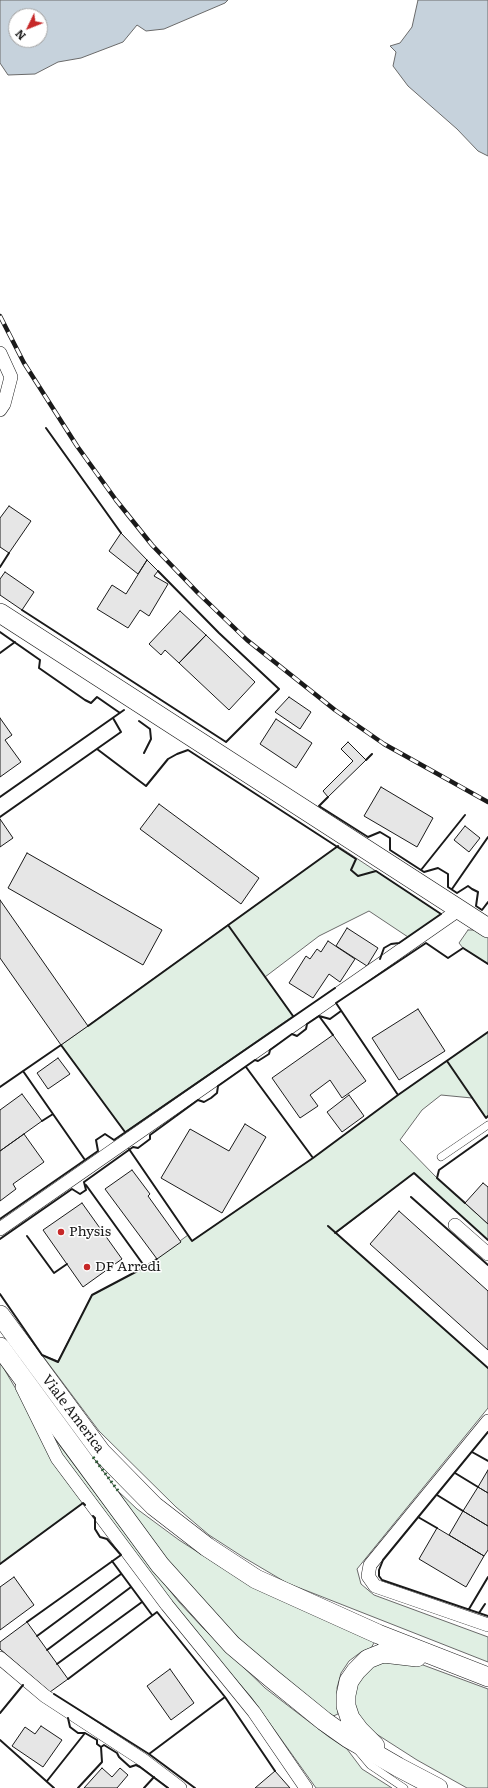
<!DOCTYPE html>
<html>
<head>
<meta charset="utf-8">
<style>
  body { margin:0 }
  #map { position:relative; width:488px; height:1788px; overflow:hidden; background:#fff; font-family:Literata,serif }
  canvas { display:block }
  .north { position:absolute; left:8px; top:8px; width:40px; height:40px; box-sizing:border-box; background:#fff; border:1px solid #a3a3a3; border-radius:50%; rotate:227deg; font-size:11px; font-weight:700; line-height:16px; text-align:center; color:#1a1a1a }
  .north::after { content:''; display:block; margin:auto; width:14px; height:18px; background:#c62828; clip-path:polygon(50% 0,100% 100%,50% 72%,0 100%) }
</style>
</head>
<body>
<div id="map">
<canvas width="488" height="1788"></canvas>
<div class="north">N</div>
</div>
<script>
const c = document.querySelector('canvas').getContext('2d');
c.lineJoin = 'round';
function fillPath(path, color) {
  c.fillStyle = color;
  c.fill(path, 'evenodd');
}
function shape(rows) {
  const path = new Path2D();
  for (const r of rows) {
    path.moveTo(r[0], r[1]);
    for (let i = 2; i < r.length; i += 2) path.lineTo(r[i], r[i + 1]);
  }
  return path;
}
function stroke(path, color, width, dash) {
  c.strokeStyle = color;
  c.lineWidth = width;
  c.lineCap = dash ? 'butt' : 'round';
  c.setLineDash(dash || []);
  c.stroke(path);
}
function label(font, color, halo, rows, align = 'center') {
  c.font = font + ' Literata,serif';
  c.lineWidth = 3;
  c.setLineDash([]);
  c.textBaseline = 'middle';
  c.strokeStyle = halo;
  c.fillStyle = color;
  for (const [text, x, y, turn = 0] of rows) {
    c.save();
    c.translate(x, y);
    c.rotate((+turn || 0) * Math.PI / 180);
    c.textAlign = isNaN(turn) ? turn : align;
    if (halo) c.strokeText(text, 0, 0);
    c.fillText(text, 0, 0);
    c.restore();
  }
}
const green = shape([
  [338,846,441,914,408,937,369,911,319,936,265,977,293,1016,125,1132,61,1045,338,846],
  [468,930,475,930,488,938,488,964,463,948,459,943,468,930],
  [488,1032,488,1116,486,1118,472,1098,441,1095,422,1110,400,1140,437,1178,488,1224,488,1240,414,1173,336,1233,488,1368,488,1408,357,1569,361,1584,374,1595,488,1637,488,1662,287,1583,243,1557,209,1535,176,1507,99,1431,42,1355,58,1361,92,1295,145,1267,188,1235,192,1241,313,1158,398,1095,488,1032],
  [0,1362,83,1503,0,1564,0,1362],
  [52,1435,145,1560,179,1602,203,1628,265,1688,329,1737,347,1749,362,1769,392,1788,316,1788,251,1697,173,1607,62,1458,52,1435],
  [119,1492,137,1509,179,1540,221,1567,374,1639,374,1643,371,1648,361,1652,349,1661,341,1673,337,1688,338,1714,331,1717,259,1659,227,1626,172,1566,128,1507,119,1492],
  [404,1660,423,1665,488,1689,488,1788,467,1788,417,1760,367,1728,354,1707,354,1686,359,1676,380,1661,404,1660]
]);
fillPath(green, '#e0efe3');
stroke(green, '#6a6a6a', 1);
const water = shape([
  [0,0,228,0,225,3,164,29,146,31,137,25,123,42,81,58,58,62,35,74,8,75,0,63,0,0],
  [16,16,40,16,40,40,16,40,16,16],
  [418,0,488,0,488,156,478,151,457,129,408,86,393,66,396,52,390,46,400,43,412,27,418,0]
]);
fillPath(water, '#c6d2dc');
stroke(water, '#6a6a6a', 1);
const building = shape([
  [9,506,31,521,9,553,0,547,0,518,9,506],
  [121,533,147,560,138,574,109,551,121,533],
  [147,560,158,571,154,576,168,584,149,616,140,610,128,628,97,609,112,585,126,594,147,560],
  [5,572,34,592,22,610,0,595,0,579,5,572],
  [180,611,206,635,179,663,165,650,161,655,149,644,180,611],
  [206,635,255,682,229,710,179,663,206,635],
  [289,697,311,712,300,729,275,712,289,697],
  [0,718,12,735,5,740,21,762,0,777,0,718],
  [276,719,312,743,296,768,260,744,276,719],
  [348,742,366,760,328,797,323,791,353,761,341,749,348,742],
  [381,787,433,818,417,847,364,816,381,787],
  [159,804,259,878,241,904,140,829,159,804],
  [0,819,13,838,0,847,0,819],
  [465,826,480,838,469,852,454,840,465,826],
  [27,853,162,930,143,965,8,888,27,853],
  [0,900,88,1026,61,1045,0,958,0,900],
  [347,928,378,948,367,966,336,946,347,928],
  [328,941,355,959,340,982,329,974,313,998,289,983,306,956,310,959,317,949,321,952,328,941],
  [418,1009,445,1051,399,1080,372,1038,418,1009],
  [333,1035,366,1081,342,1098,330,1080,310,1095,318,1106,300,1118,272,1078,333,1035],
  [58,1058,70,1074,48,1089,37,1073,58,1058],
  [22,1094,42,1121,0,1151,0,1110,22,1094],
  [349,1095,364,1116,342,1132,327,1112,349,1095],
  [245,1124,266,1137,222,1213,161,1178,190,1129,229,1151,245,1124],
  [24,1134,44,1162,13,1184,16,1189,0,1201,0,1151,24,1134],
  [132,1170,150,1194,148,1196,181,1242,157,1259,105,1189,132,1170],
  [483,1183,488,1187,488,1224,465,1203,483,1183],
  [82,1203,122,1259,83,1287,43,1230,82,1203],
  [399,1211,488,1291,488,1350,370,1244,399,1211],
  [488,1470,488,1493,478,1487,488,1470],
  [478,1487,488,1493,488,1526,463,1511,478,1487],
  [463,1511,488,1526,488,1550,484,1556,449,1535,463,1511],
  [437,1528,484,1556,466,1587,419,1559,437,1528],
  [14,1577,34,1605,0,1630,0,1587,14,1577],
  [27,1622,68,1679,50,1692,0,1649,0,1642,27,1622],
  [170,1669,194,1703,171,1720,147,1686,170,1669],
  [41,1726,62,1740,43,1767,12,1746,25,1727,35,1734,41,1726],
  [102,1768,112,1777,120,1768,128,1775,117,1788,84,1788,102,1768],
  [275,1771,290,1788,255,1788,275,1771]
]);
fillPath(building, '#e6e6e6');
stroke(building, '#1a1a1a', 1);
const lane = shape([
  [441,1157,488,1125],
  [359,1752,370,1765,404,1788]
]);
const street = shape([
  [0,353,11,377,4,404,0,410],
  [455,1225,488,1254],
  [0,1229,460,909],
  [22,1387,57,1458,167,1605,254,1712,306,1788],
  [488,1421,370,1565,368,1576,375,1586,488,1625],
  [0,1658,45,1696,143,1760,180,1788]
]);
const secondary = shape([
  [0,613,488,928],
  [0,1315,101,1452,154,1506,207,1547,256,1579,378,1634,488,1677],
  [0,1347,160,1565,232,1645,271,1678,324,1721,348,1738,398,1767,438,1788],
  [375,1746,359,1730,350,1718,346,1706,346,1695,349,1681,356,1671,368,1659,383,1653,417,1657]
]);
stroke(lane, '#1a1a1a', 8);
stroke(street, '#1a1a1a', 14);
stroke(secondary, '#1a1a1a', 20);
stroke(lane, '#fff', 7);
stroke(street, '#fff', 13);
stroke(secondary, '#fff', 19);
const rail = shape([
  [0,316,24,363,77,446,116,500,152,545,198,593,247,640,335,710,384,744,488,802]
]);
stroke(rail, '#1a1a1a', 4.5);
stroke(rail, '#fff', 3, [9]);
stroke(shape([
  [93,1457,119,1492]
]), '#2b5a34', 3, [2, 3]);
stroke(shape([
  [46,428,121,533],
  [0,567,9,553],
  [22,610,226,742,279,689,219,633,158,571],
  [0,632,40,660,39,668,85,700,91,703,97,697,120,713],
  [0,653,15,642],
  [139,721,150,729,151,739,144,753],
  [97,749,146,786,168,759,177,754,188,750,356,859,351,870,358,876,376,871,441,914,399,943,391,944,384,948,380,959],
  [366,760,372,754],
  [0,797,124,710],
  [328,797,319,806,368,837,380,832,390,838,390,850,424,872,438,868,448,874,448,887,457,893,468,886,472,889,478,892,476,906,482,910,488,902],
  [0,817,121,732,113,718],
  [421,870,465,815],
  [452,889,488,837],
  [228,925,293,1016],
  [319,1016,333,1035],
  [88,1026,338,846],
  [447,1061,486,1118,488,1116],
  [246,1067,313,1158],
  [23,1071,85,1160],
  [0,1087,61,1045,125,1132],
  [398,1095,336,1003,426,943,448,958,463,948,488,964],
  [42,1121,53,1114],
  [129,1149,192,1241,313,1158,398,1095,488,1032],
  [86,1185,145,1267],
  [411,1197,488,1265],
  [465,1203,437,1178,439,1170,488,1135],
  [0,1219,98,1151,96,1140,105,1134,114,1140,335,988],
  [328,1226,488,1368],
  [335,1233,414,1173,488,1240],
  [27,1236,54,1273,67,1264],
  [0,1239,72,1189,80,1194,86,1190,84,1182,133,1147,138,1148,150,1139,150,1135,198,1100,204,1102,211,1098,217,1093,218,1086,255,1060,258,1061,269,1054,270,1050,292,1034,297,1036,306,1029,307,1024,319,1016,330,1019,341,1011],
  [0,1294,42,1355,58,1362,92,1295,145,1267,157,1259],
  [488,1432,383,1560,379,1570,379,1576,382,1580,488,1616],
  [472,1452,488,1461],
  [455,1473,478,1487],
  [437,1495,463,1511],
  [418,1517,437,1528],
  [112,1561,152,1615],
  [0,1564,83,1503,85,1505],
  [469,1609,488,1577],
  [479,1613,485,1604],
  [27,1622,121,1555,107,1539,100,1537,95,1529,95,1518,93,1516],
  [37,1636,121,1574],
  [47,1650,131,1587],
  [57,1664,142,1602],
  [68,1679,157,1612,225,1697,275,1771],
  [54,1694,149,1754,195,1788],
  [0,1713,23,1685],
  [68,1718,70,1727,78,1733,85,1733,97,1740,97,1744,101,1747,104,1745,117,1753,119,1757,130,1767,136,1765,140,1767,168,1788],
  [0,1740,54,1788],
  [149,1754,225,1697],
  [47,1781,85,1733],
  [78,1788,102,1762,101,1747],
  [144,1788,154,1777]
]), '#1a1a1a', 2);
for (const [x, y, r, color] of [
  [61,1232,4,"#c62828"],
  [87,1267,4,"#c62828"]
]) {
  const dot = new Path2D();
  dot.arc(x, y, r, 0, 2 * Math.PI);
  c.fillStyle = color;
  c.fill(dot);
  stroke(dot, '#fff', 1.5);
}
label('14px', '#1a1a1a', '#fff', [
  ["Physis",69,1232],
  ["DF Arredi",95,1267]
], 'left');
label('14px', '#1a1a1a', '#fff', [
  ["Viale America",73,1414,53]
]);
</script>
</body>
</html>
